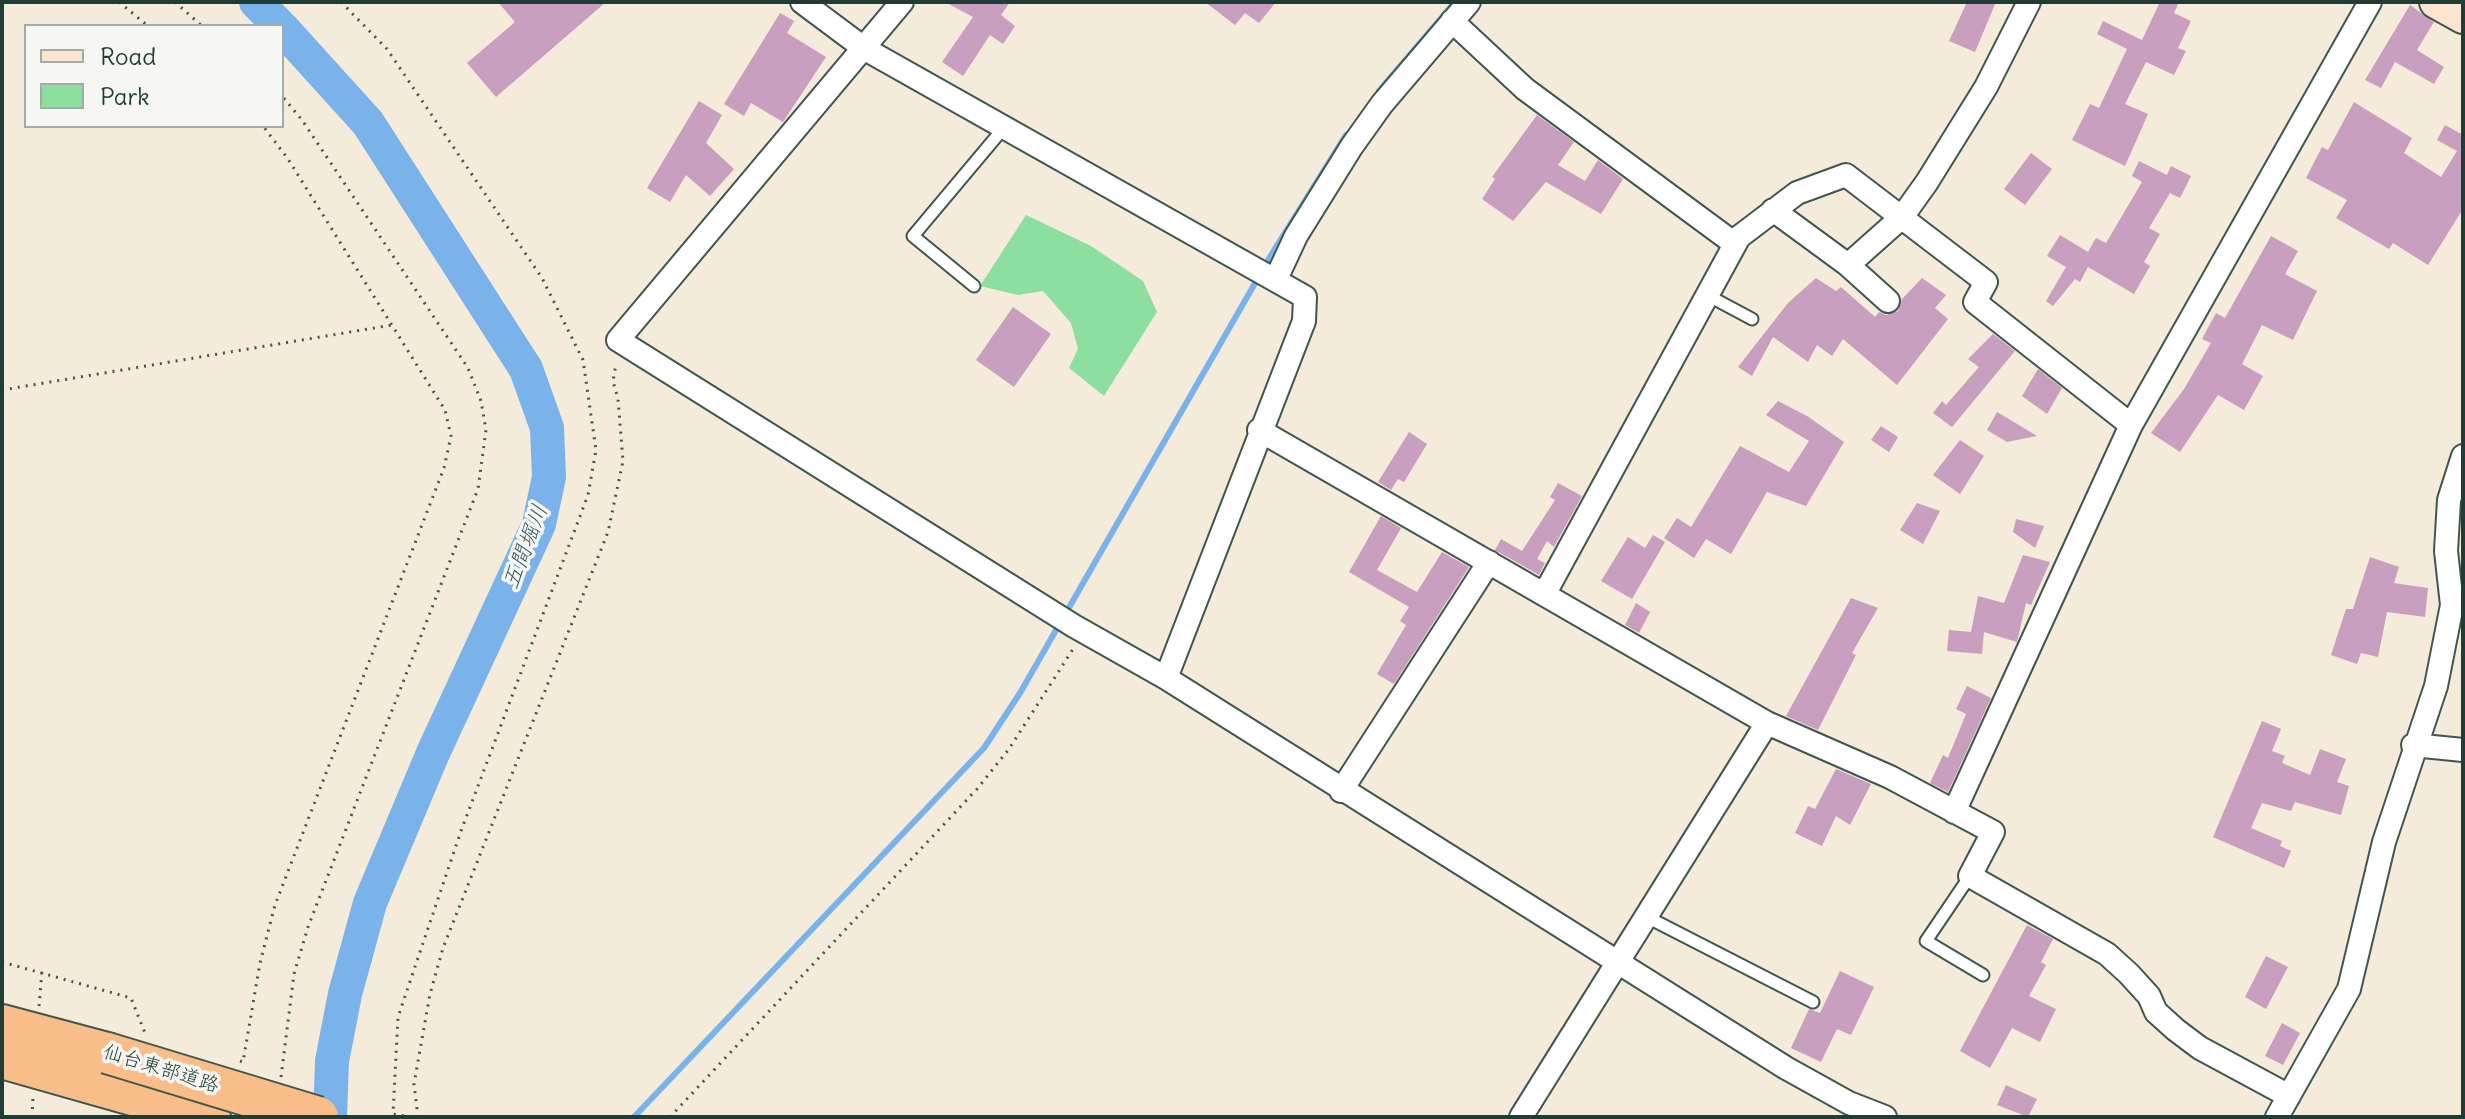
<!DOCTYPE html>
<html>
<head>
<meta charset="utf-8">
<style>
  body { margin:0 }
  #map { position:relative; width:2465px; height:1119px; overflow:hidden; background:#f4ebda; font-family:Delius,sans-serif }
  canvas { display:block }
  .frame { position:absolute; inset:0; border:4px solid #1f3d34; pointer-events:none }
  .legend { position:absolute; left:24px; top:24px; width:260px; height:104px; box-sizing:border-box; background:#f6f6f2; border:2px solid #a0aca6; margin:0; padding:10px 14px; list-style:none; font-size:24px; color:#1f3d34 }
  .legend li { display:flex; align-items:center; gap:16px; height:40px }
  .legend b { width:40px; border:2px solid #a0aca6 }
</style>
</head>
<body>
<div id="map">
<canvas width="2465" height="1119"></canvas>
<div class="frame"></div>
<ul class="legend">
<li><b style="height:10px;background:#fce5d0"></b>Road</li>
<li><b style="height:22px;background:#8ddfa0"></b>Park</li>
</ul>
</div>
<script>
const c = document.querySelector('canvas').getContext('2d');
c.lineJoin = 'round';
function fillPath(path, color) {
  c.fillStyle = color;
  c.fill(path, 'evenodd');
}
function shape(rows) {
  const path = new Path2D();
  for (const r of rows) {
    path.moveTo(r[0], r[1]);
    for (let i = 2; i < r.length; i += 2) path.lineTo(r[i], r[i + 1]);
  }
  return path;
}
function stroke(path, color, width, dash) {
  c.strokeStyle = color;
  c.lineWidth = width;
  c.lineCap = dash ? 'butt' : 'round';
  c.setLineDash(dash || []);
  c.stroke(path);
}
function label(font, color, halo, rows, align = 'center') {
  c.font = font + ' Delius,"Klee One",sans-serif';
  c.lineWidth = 7;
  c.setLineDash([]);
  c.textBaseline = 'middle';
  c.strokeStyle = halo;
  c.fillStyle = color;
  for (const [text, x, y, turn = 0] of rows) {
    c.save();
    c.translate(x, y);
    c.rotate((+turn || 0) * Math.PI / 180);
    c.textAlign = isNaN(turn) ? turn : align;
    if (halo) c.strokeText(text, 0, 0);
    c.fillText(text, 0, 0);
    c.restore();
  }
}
fillPath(shape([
  [1026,215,1091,246,1143,281,1157,312,1104,396,1069,368,1078,349,1071,323,1043,291,1018,295,980,286]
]), '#8ddfa0');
stroke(shape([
  [1379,91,1455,2],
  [1263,268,1346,135],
  [634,1117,984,748,1020,693,1258,278]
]), '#7ab3ea', 6);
stroke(shape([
  [256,2,280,26],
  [282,28,368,123,526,369,547,428,549,477,539,524,433,753,370,903,345,994,332,1061,330,1117]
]), '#7ab3ea', 34);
fillPath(shape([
  [498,2,606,2,496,97,467,63,515,22],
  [945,2,1010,2,1001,15,1015,26,1003,44,990,35,963,76,942,62,973,17],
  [1205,2,1276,2,1259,23,1245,13,1235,25],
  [1967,2,1996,2,1975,52,1949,41],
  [2160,2,2179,2,2174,13,2191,21,2178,48,2186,51,2174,75,2146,62,2125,104,2148,114,2125,166,2072,140,2090,104,2099,108,2127,49,2097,34,2103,21,2142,40],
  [2410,5,2434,22,2417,50,2444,67,2434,84,2395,62,2381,88,2365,80],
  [780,13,794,21,787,33,826,57,783,122,751,103,744,116,724,104],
  [699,101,722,115,706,143,734,169,710,196,686,175,670,202,647,188],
  [2354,102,2412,138,2404,153,2441,177,2457,151,2437,140,2445,125,2463,135,2463,209,2428,265,2393,243,2389,249,2336,218,2347,200,2306,178,2322,147,2328,150],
  [1537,115,1574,142,1558,165,1585,181,1598,160,1623,179,1601,214,1546,182,1513,221,1482,199,1495,179,1492,177],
  [2031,153,2052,169,2025,205,2004,189],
  [2139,161,2167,175,2171,166,2191,176,2180,198,2170,193,2149,228,2160,234,2144,262,2150,266,2134,294,2088,267,2080,282,2075,279,2053,306,2046,301,2066,267,2047,256,2060,235,2088,252,2096,238,2106,243,2142,182,2132,176],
  [2271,236,2298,251,2285,274,2317,291,2293,340,2262,325,2242,364,2263,376,2244,410,2218,395,2180,452,2151,433,2184,389,2211,343,2202,339,2216,313,2225,318],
  [1816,278,1836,291,1841,287,1875,317,1879,312,1886,315,1898,311,1902,299,1922,278,1946,295,1935,308,1948,319,1897,385,1843,339,1832,356,1817,345,1808,362,1773,337,1752,376,1738,367,1788,303],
  [1013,307,1051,334,1014,387,976,360],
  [1993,334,2015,351,1952,427,1933,413,1942,401,1946,405,1979,367,1968,359],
  [2038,369,2062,388,2047,414,2022,396],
  [1778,401,1807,416,1844,442,1806,506,1767,492,1731,554,1706,539,1694,558,1664,538,1677,518,1691,527,1740,446,1789,472,1809,441,1766,415],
  [1997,412,2014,422,2037,436,2007,442,1987,430],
  [1881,426,1898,437,1889,452,1871,440],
  [1409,432,1427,444,1404,482,1398,479,1391,490,1378,482],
  [1960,440,1984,456,1960,494,1933,475],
  [1558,483,1582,496,1554,547,1547,541,1537,559,1545,563,1539,575,1495,550,1501,539,1522,551,1555,500,1550,497],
  [1917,503,1940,511,1923,544,1900,530],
  [1381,516,1401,528,1377,570,1417,592,1442,552,1469,567,1394,684,1377,674,1406,625,1400,621,1409,607,1349,572],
  [2016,519,2044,526,2035,548,2013,532],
  [1653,535,1665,542,1632,599,1601,581,1628,537,1645,548],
  [2023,555,2050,562,2031,605,2026,603,2017,642,1984,632,1982,654,1947,651,1949,630,1971,632,1978,596,2004,603],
  [2370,557,2399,567,2394,583,2428,588,2425,617,2387,612,2378,657,2361,653,2357,664,2331,655,2346,609,2353,609],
  [1851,598,1878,608,1852,653,1856,655,1818,730,1786,716],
  [1636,603,1650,612,1639,633,1625,625],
  [1967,686,1991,698,1948,792,1930,783,1943,755,1948,758,1966,714,1956,709],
  [2262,721,2281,729,2272,751,2285,756,2282,763,2310,775,2320,749,2346,759,2337,782,2349,786,2341,815,2295,802,2291,811,2262,803,2251,828,2282,841,2280,846,2291,851,2284,868,2213,837],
  [1836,769,1871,784,1850,825,1836,816,1822,846,1795,833,1808,806,1815,809],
  [2027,925,2053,939,2041,962,2046,965,2029,996,2056,1009,2040,1042,2012,1028,1990,1068,1960,1051],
  [2266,956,2288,967,2266,1009,2245,997],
  [1840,971,1874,987,1851,1035,1837,1029,1821,1062,1791,1048,1809,1009,1820,1013],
  [2282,1023,2300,1033,2283,1065,2265,1056],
  [2006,1085,2037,1099,2028,1117,1997,1105]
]), '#c89fbe');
const lane = shape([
  [974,286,913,236,1002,130],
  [1707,295,1752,319],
  [1970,876,1926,941,1983,975],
  [1647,917,1813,1002]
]);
const street = shape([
  [802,2,865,49,1305,297,1304,321,1166,678],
  [902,2,618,340,1074,626,1166,678,1786,1068,1849,1103,1885,1117],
  [1452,21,1525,89,1735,244],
  [1773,210,1848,265],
  [1276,279,1296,236,1352,146,1382,104,1469,2],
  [1888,301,1848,265,1902,217,1927,182,1986,87,2029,2],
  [1259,430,1767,723,1890,777,1993,832,1970,876,2107,954,2129,974,2149,996,2156,1012,2176,1030,2200,1048,2289,1096],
  [1545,593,1739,237,1797,193,1846,175,1986,282,1975,302,2131,425],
  [2413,745,2463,750],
  [1341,791,1489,562],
  [1954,812,2131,425,2370,2],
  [1521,1117,1767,723],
  [2277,1117,2349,989,2384,842,2436,686,2452,605,2446,551,2449,500,2463,456]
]);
const secondary = shape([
  [2436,2,2463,17]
]);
const highway = shape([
  [2,1025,107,1053],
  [2,1058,210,1117]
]);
stroke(lane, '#3f574d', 15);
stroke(street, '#3f574d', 26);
stroke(secondary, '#3f574d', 36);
stroke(highway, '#3f574d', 44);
stroke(shape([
  [119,2,148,26],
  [175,2,202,26],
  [341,2,387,49,542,278,583,360,596,450,588,495,461,831,398,1017,393,1114,411,1117],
  [2,390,392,325],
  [2,962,131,998,145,1033],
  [39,1006,42,971],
  [240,1061,243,1062,260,963,275,905,444,468,451,436,445,410,288,159,263,126],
  [281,1077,294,974,308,927,478,489,486,430,481,401,468,368,302,120,282,96],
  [32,1117,33,1097],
  [418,1117,414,1084,430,994,443,948,608,532,623,461,618,399,613,381,616,364],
  [670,1117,977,789,1009,749,1073,649]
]), '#3f574d', 3, [2, 6]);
stroke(lane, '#fff', 11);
stroke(street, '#fff', 22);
stroke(secondary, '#fce5d0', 32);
stroke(highway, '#f8bd89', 40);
const highwayBridge = shape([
  [107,1053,318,1117]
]);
stroke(highwayBridge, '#3f574d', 44, []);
stroke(highwayBridge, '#f8bd89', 40);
label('20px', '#1f3d34', '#f6f6f2', [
  ["仙台東部道路",161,1069,17]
]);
label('italic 22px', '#365a62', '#f6f6f2', [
  ["五間堀川",526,547,-69]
]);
</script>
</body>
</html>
